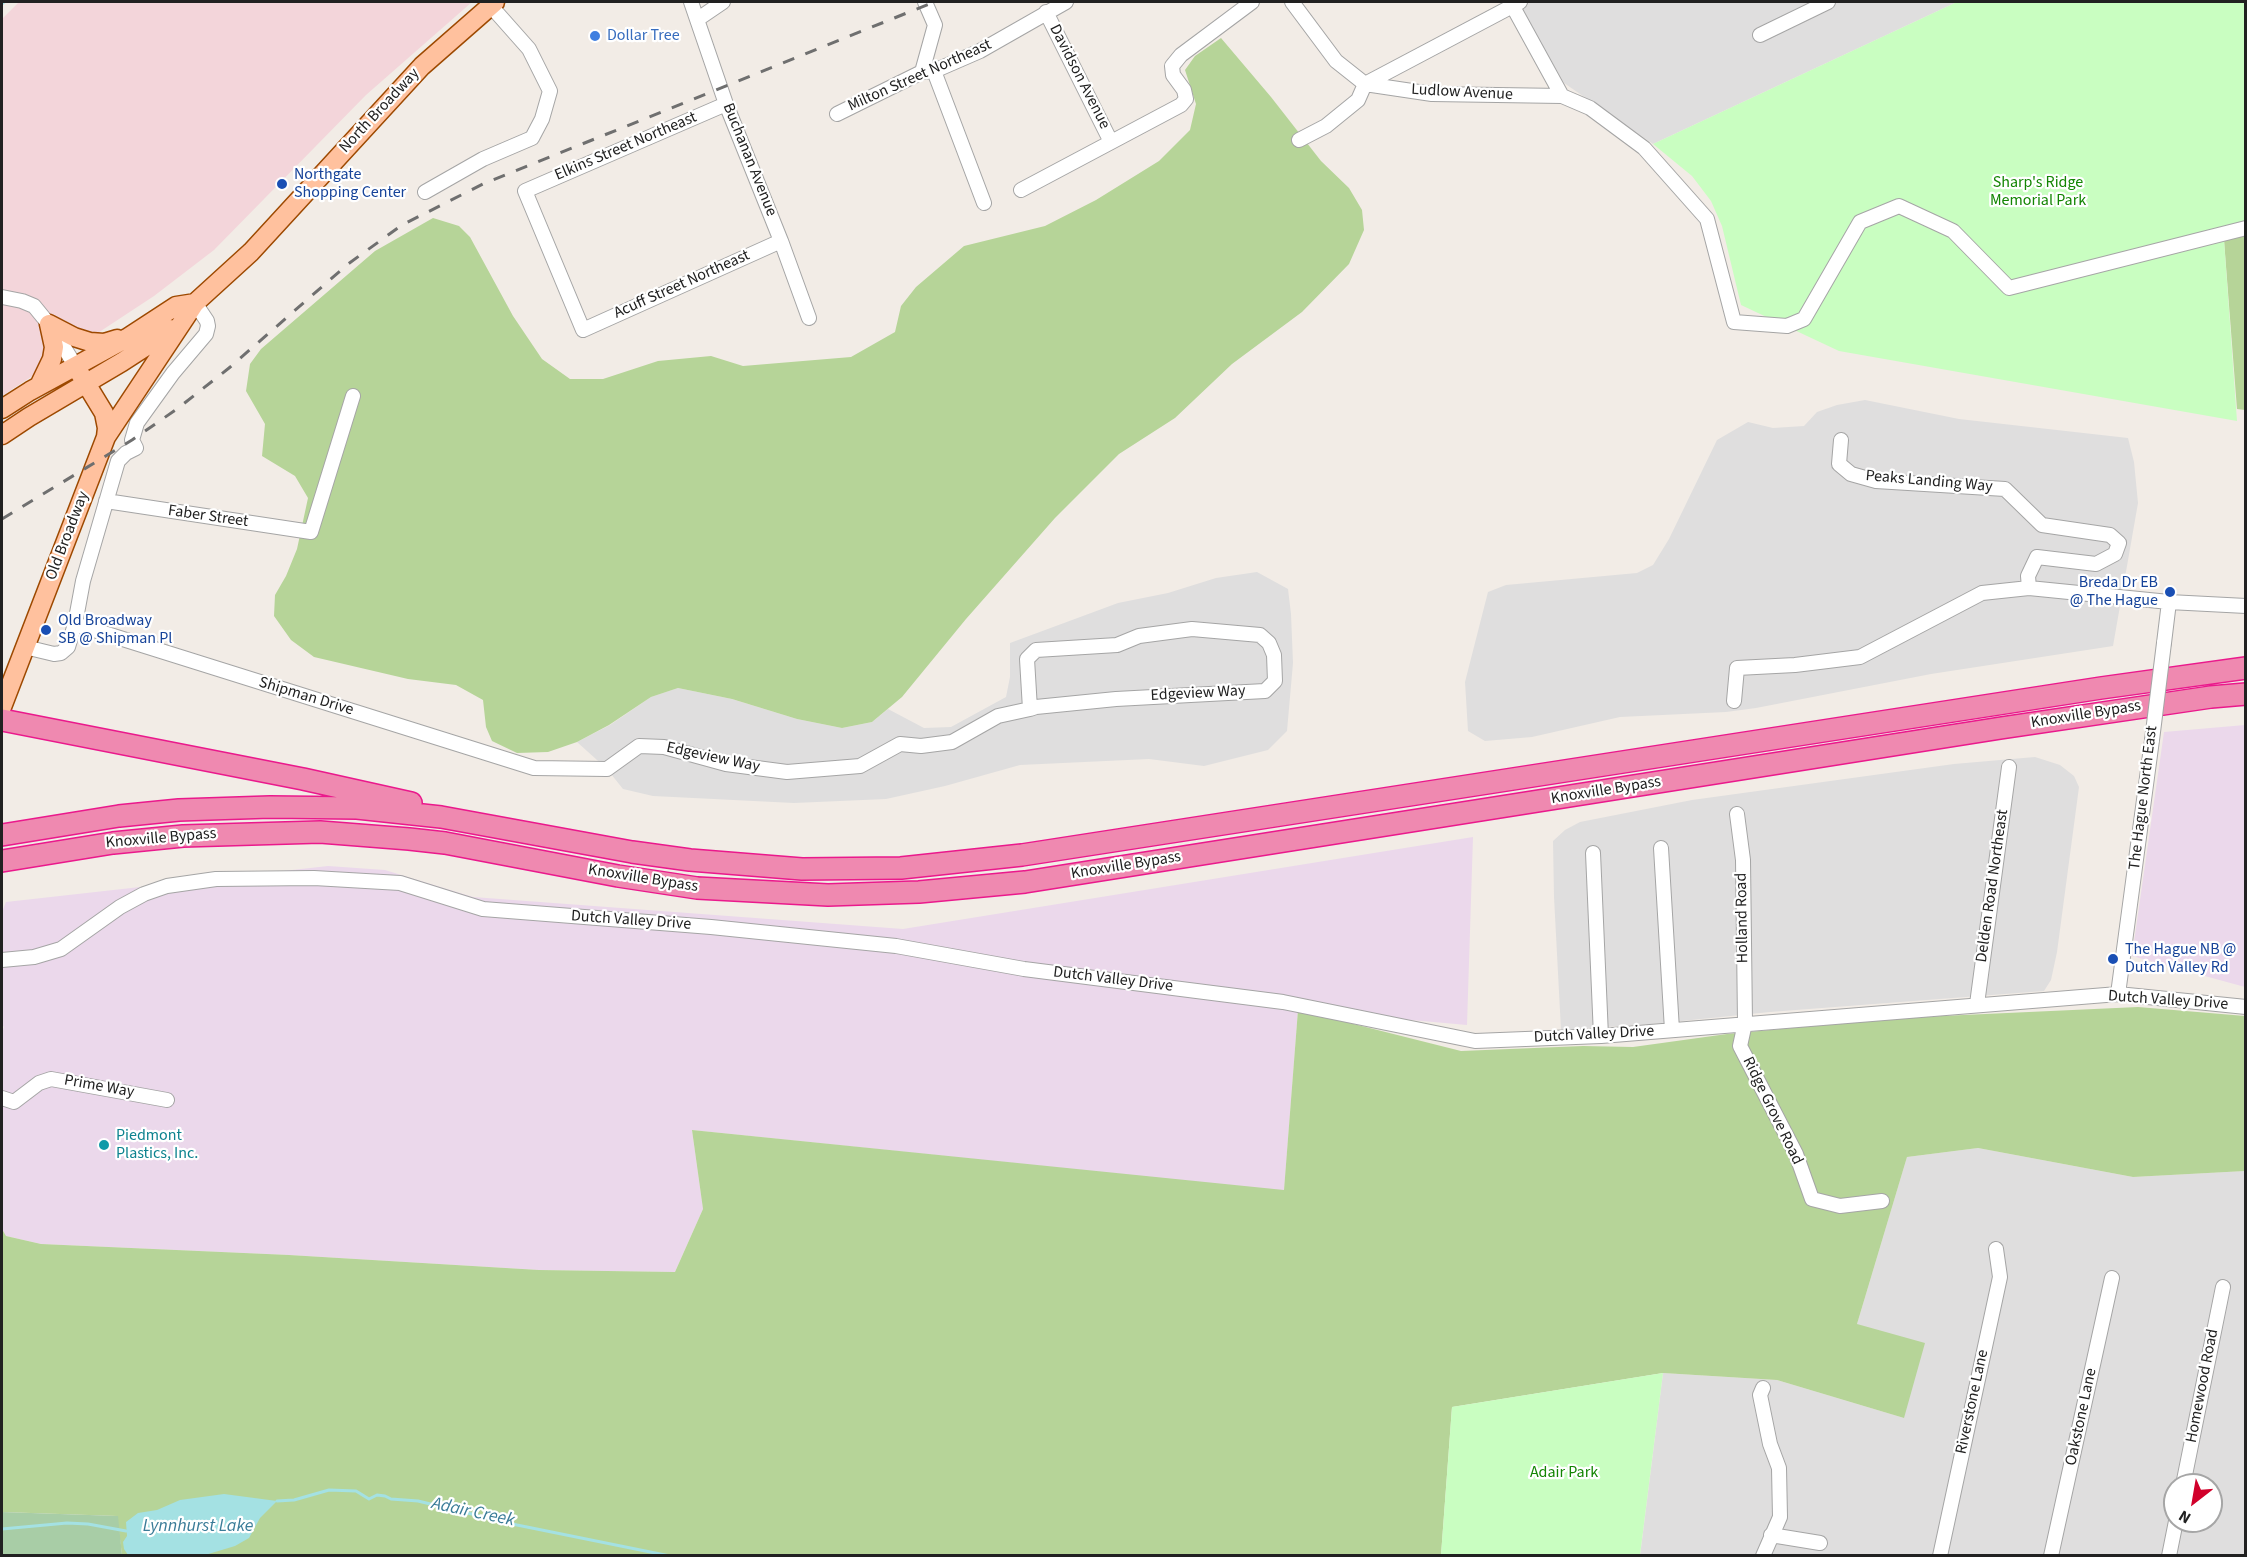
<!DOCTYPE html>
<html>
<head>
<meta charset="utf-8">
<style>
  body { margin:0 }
  #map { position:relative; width:2247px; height:1557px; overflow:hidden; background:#f2ece6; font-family:"Source Sans 3",sans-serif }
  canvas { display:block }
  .frame { position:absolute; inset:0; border:3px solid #212121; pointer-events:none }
  .north { position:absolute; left:2163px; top:1473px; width:60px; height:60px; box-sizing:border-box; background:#fff; border:2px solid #a6a6a6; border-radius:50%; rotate:211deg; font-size:16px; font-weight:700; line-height:24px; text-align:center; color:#212121 }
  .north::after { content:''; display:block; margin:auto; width:21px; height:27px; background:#d1002b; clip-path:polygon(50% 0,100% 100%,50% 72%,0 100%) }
</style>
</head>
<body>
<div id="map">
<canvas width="2247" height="1557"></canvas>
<div class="frame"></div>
<div class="north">N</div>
</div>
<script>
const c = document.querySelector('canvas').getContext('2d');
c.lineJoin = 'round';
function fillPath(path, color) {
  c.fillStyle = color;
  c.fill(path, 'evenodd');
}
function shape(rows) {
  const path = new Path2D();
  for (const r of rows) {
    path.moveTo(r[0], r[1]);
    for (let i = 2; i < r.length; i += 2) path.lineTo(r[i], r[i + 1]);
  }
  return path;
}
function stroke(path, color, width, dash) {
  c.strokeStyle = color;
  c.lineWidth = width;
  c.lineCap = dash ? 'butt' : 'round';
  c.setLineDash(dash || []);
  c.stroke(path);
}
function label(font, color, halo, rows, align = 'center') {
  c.font = font + ' "Source Sans 3",sans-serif';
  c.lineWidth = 4.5;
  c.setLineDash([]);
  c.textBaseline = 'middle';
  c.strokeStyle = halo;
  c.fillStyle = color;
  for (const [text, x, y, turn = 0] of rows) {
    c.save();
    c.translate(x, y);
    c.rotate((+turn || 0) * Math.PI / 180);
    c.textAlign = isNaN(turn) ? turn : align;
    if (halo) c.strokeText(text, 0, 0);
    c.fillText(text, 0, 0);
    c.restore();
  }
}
fillPath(shape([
  [1510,2,1957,2,1653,144,1564,83,1525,15],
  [1865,400,1959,419,2128,438,2134,462,2138,503,2113,646,1931,674,1756,708,1726,712,1620,717,1532,737,1485,741,1468,731,1465,682,1488,592,1506,585,1637,573,1653,565,1669,539,1717,440,1748,422,1773,428,1804,426,1817,412,1837,405],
  [1257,572,1288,589,1291,614,1293,663,1287,731,1268,750,1204,766,1149,759,1020,765,945,786,886,799,794,803,653,796,623,789,607,769,577,742,610,725,651,697,678,688,732,699,797,719,842,728,872,722,888,709,924,728,951,727,1006,697,1010,677,1010,643,1118,603,1168,593,1216,578],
  [2035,757,2060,765,2074,776,2079,787,2057,952,2051,980,2044,991,1770,1012,1652,1024,1561,1030,1554,897,1553,841,1565,830,1580,822,1692,800,1954,764],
  [1978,1148,2133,1177,2245,1171,2245,1555,1640,1556,1663,1373,1777,1380,1904,1418,1857,1324,1907,1157],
  [2175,1485,2211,1485,2211,1521,2175,1521]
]), '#dfdede');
fillPath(shape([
  [19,2,472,2,366,95,214,250,154,296,2,396,2,19]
]), '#f3d5da');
fillPath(shape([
  [2245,725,2246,725,2245,987,2132,956,2164,732],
  [1473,837,1467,1025,1298,1010,1284,1191,692,1130,703,1209,675,1272,539,1270,289,1255,41,1244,6,1236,2,1229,2,1031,4,1027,2,1025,2,912,6,902,328,866,385,870,473,897,903,929]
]), '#ebd8eb');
fillPath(shape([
  [1221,38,1271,97,1321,161,1349,188,1362,210,1364,230,1349,264,1302,312,1232,364,1175,418,1119,454,1055,518,966,619,902,697,872,722,842,728,797,719,732,699,678,688,651,697,609,725,577,742,548,752,517,753,492,741,486,727,483,700,456,685,408,679,314,657,291,640,274,616,275,595,286,576,297,549,308,498,295,476,262,456,265,424,246,391,250,364,261,349,375,251,433,218,459,226,470,237,513,316,542,359,570,379,603,379,658,361,711,356,743,366,851,357,895,332,901,306,916,287,964,246,1045,226,1096,200,1159,161,1190,130,1196,104,1185,70,1195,56],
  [2245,234,2245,410,2237,409,2224,240],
  [2138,1007,2245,1016,2245,1171,2133,1177,1978,1148,1907,1157,1857,1324,1925,1343,1904,1418,1777,1380,1663,1373,1452,1407,1441,1555,122,1555,117,1516,2,1512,2,1229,6,1236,41,1244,289,1255,539,1270,675,1272,703,1209,692,1130,1284,1190,1298,1010,1461,1051,1583,1046,1633,1047,1727,1034,1898,1018]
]), '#b6d498');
fillPath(shape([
  [2,1512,118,1516,122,1555,2,1555]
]), '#a8cda6');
fillPath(shape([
  [1957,2,2245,2,2245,233,2224,240,2237,421,1839,351,1741,305,1722,226,1711,201,1692,176,1653,144],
  [1663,1373,1640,1555,1441,1555,1452,1407]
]), '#c9fec1');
fillPath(shape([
  [224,1494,277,1501,260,1518,249,1538,235,1546,205,1555,128,1555,124,1549,123,1542,127,1536,126,1522,138,1513,157,1510,180,1500]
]), '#a4e1e3');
stroke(shape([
  [2,4,4,2],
  [277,1501,294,1500,329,1490,356,1491,369,1499,377,1495,385,1496,391,1499,418,1501,517,1525,670,1556],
  [2,1529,67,1523,88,1524,126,1531]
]), '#a4e1e3', 3);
const minor = shape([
  [691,2,726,104,781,241,809,318],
  [1292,2,1336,61,1365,84,1432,94,1562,96,1590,108,1644,148,1707,219,1734,322,1787,326,1804,319,1860,222,1899,206,1953,231,2009,288,2246,228],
  [1512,5,1562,96],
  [1046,12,1111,142],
  [698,19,723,2],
  [1760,35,1828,2],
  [934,71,984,203],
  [922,72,935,25,925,2],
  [726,104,525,191,583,330,781,241],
  [837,114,922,72,934,71,980,51,1066,2],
  [1299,140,1326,126,1358,100,1365,84,1520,2],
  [1021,190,1181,105,1186,99,1184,90,1173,75,1172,66,1181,55,1252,2],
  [425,192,483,159,532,138,542,119,550,91,529,49,490,5],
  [2,297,22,301,34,306,52,328,76,367],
  [1841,440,1839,464,1851,474,1876,481,2005,489,2042,525,2110,535,2119,543,2115,554,2096,564,2037,557,2028,576,2029,588],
  [106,501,311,532,353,396],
  [75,624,83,581,118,461,126,453,136,448,132,440,137,423,173,373,206,334,208,326,207,321,195,303],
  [2164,643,2169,602],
  [25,647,54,654,61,653,68,647,75,624,534,768,607,769,639,746,664,747,726,764,787,772,860,766,900,744,921,746,952,742,998,716,1030,709,1036,707,1116,699,1265,691,1275,681,1274,655,1269,643,1260,635,1192,629,1139,636,1117,645,1036,650,1027,659,1030,709],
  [1734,701,1737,668,1795,665,1860,657,1982,593,2029,588,2169,602,2246,606],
  [1737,814,1743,860,1745,1023,1740,1046,1796,1154,1812,1199,1840,1206,1882,1201],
  [1661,848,1672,1030],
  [1593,853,1601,1036],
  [2,960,34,957,61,949,120,907,144,894,167,886,216,879,314,878,400,883,483,909,711,927,896,946,1024,969,1283,1002,1475,1041,1601,1036,2118,994,2246,1007],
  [2118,994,2152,740],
  [1977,1004,2009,767],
  [2,1098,14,1102,39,1083,51,1079,167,1100],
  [1763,1388,1760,1395,1770,1444,1779,1468,1780,1517,1763,1556],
  [2183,1485,2223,1287],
  [1771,1535,1820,1543],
  [1940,1556,2000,1277,1996,1249],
  [2051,1556,2112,1278],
  [2169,1556,2176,1521]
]);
const major = shape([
  [49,324,74,337,90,342,104,343,117,339],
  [39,386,52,359,54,347,49,324],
  [2,409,30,391,127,338,176,306,195,303],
  [2,435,29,417,122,362,173,329],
  [106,437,195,303,251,252,422,66,495,2],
  [2,707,106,437,107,428,104,413,76,367]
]);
const highway = shape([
  [2,720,303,779,411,803],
  [2,835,119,816,179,810,270,807,357,808,441,817,632,852,690,860,802,869,901,868,1022,855,2101,688,2246,668],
  [2,861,113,843,183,836,320,832,409,839,445,843,618,876,697,888,828,895,919,892,1025,882,2001,728,2211,697,2246,694]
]);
stroke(minor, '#a5a5a5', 16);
stroke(major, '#9d4900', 21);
stroke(highway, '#ea198c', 24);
stroke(minor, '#fff', 14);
stroke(major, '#ffc19e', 18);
stroke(highway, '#ef89b0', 21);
stroke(shape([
  [2,519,132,440,177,409,229,368,348,264,402,225,483,184,934,2]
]), '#6f6f6f', 3, [12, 12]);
const minorBridge = shape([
  [2152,740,2164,643]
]);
stroke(minorBridge, '#a5a5a5', 16, []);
stroke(minorBridge, '#fff', 14);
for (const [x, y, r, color] of [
  [595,36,6,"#3f7fe0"],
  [282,184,6,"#1a4fb4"],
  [2170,592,6,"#1a4fb4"],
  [46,630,6,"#1a4fb4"],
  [2113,959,6,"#1a4fb4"],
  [104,1145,6,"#0f9aa8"]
]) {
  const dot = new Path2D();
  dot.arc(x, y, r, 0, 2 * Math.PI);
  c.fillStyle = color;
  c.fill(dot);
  stroke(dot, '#fff', 2);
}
label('16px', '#366cbe', '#fff', [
  ["Dollar Tree",607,36]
], 'left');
label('16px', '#212121', '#fff', [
  ["Milton Street Northeast",920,76,-24],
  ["Davidson Avenue",1079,77,63],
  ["Ludlow Avenue",1462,93,3],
  ["North Broadway",380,111,-47],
  ["Elkins Street Northeast",626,147,-23],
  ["Buchanan Avenue",749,160,68],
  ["Acuff Street Northeast",682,285,-24],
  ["Peaks Landing Way",1929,482,5],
  ["Faber Street",208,517,8],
  ["Old Broadway",68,536,-69],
  ["Edgeview Way",1198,694,-3],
  ["Shipman Drive",306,697,17],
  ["Knoxville Bypass",2086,715,-9],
  ["Edgeview Way",713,758,12],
  ["Knoxville Bypass",1606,791,-9],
  ["The Hague North East",2144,798,-83],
  ["Knoxville Bypass",161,839,-5],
  ["Knoxville Bypass",1126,866,-9],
  ["Knoxville Bypass",643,879,9],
  ["Delden Road Northeast",1993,886,-82],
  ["Holland Road",1743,918,-91],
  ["Dutch Valley Drive",631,921,4],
  ["Dutch Valley Drive",1113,980,7],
  ["Dutch Valley Drive",2168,1001,4],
  ["Dutch Valley Drive",1594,1035,-3],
  ["Prime Way",99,1087,10],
  ["Ridge Grove Road",1772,1111,64],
  ["Homewood Road",2203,1386,-79],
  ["Riverstone Lane",1973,1402,-78],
  ["Oakstone Lane",2082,1417,-78]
]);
label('16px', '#164399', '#fff', [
  ["Northgate",294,175],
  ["Shopping Center",294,193],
  ["Breda Dr EB",2158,583,"right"],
  ["@ The Hague",2158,601,"right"],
  ["Old Broadway",58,621],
  ["SB @ Shipman Pl",58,639],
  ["The Hague NB @",2125,950],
  ["Dutch Valley Rd",2125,968]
], 'left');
label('16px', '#138503', '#fff', [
  ["Sharp's Ridge",2038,183],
  ["Memorial Park",2038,201],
  ["Adair Park",1564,1473]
]);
label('16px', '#0d838f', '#fff', [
  ["Piedmont",116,1136],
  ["Plastics, Inc.",116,1154]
], 'left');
label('italic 18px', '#3a7c98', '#fff', [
  ["Adair Creek",473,1513,12],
  ["Lynnhurst Lake",198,1527]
]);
</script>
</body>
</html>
